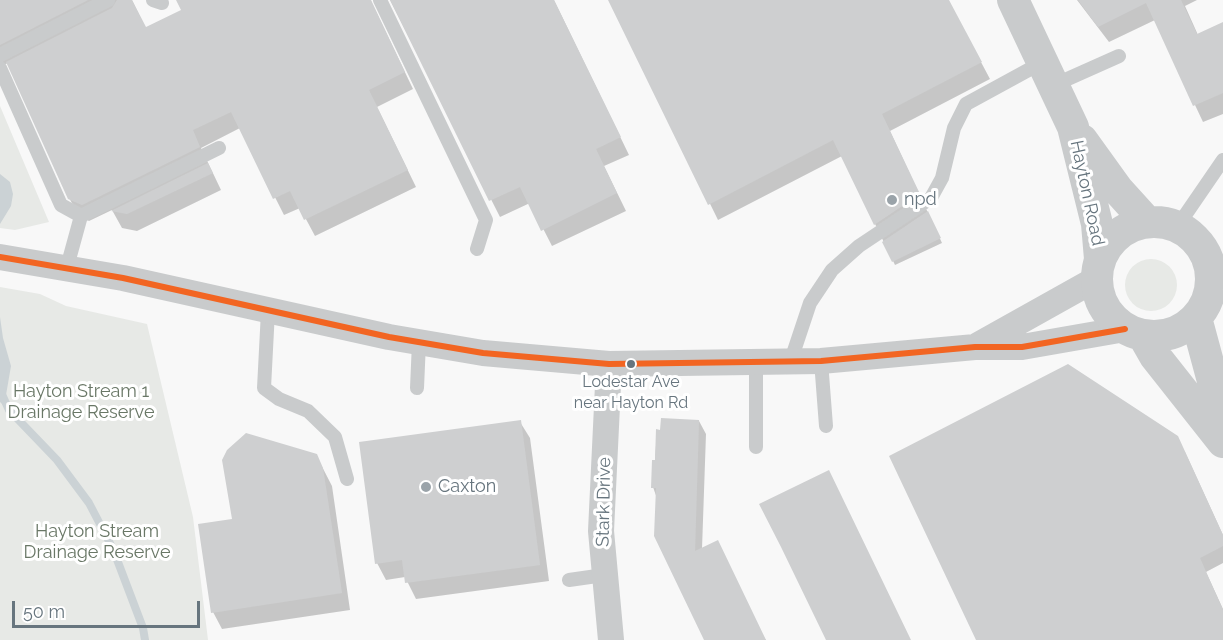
<!DOCTYPE html>
<html>
<head>
<meta charset="utf-8">
<style>
  body { margin:0 }
  #map { position:relative; width:1223px; height:640px; overflow:hidden; background:#f8f8f8; font-family:Raleway,sans-serif }
  canvas { display:block }
  .scale { position:absolute; left:12px; top:601px; width:188px; height:27px; box-sizing:border-box; border:3px solid #67757e; border-top:0; padding-left:8px; font-size:18px; line-height:21px; white-space:nowrap; color:#67757e; -webkit-text-stroke:4px #fff; paint-order:stroke }
</style>
</head>
<body>
<div id="map">
<canvas width="1223" height="640"></canvas>
<div class="scale">50 m</div>
</div>
<script>
const c = document.querySelector('canvas').getContext('2d');
c.lineJoin = 'round';
function fillPath(path, color) {
  c.fillStyle = color;
  c.fill(path, 'evenodd');
}
function shape(rows) {
  const path = new Path2D();
  for (const r of rows) {
    if (r.length === 3) {
      path.moveTo(r[0] + r[2], r[1]);
      path.arc(r[0], r[1], r[2], 0, 2 * Math.PI);
      continue;
    }
    path.moveTo(r[0], r[1]);
    for (let i = 2; i < r.length; i += 2) path.lineTo(r[i], r[i + 1]);
  }
  return path;
}
function stroke(path, color, width, dash) {
  c.strokeStyle = color;
  c.lineWidth = width;
  c.lineCap = dash ? 'butt' : 'round';
  c.setLineDash(dash || []);
  c.stroke(path);
}
function label(font, color, halo, rows, align = 'center') {
  c.font = font + ' Raleway,sans-serif';
  c.lineWidth = 6;
  c.setLineDash([]);
  c.textBaseline = 'middle';
  c.strokeStyle = halo;
  c.fillStyle = color;
  for (const [text, x, y, turn = 0] of rows) {
    c.save();
    c.translate(x, y);
    c.rotate((+turn || 0) * Math.PI / 180);
    c.textAlign = isNaN(turn) ? turn : align;
    if (halo) c.strokeText(text, 0, 0);
    c.fillText(text, 0, 0);
    c.restore();
  }
}
fillPath(shape([
  [0,106,49,222,15,230,0,228],
  [1151,285,26],
  [0,287,40,294,66,306,147,324,193,517,208,640,0,640]
]), '#e7e9e6');
fillPath(shape([
  [0,174,10,182,13,194,11,206,0,224],
  [0,317,3,338,11,366,6,395,9,410,0,402]
]), '#cbd2d5');
fillPath(shape([
  [0,0,132,0,146,29,183,11,178,0,371,1,413,89,377,107,416,187,315,236,300,208,284,215,240,128,201,148,221,190,137,231,122,228,112,210,89,221,79,215,69,198,8,63,4,65,0,62],
  [390,0,554,0,629,155,604,166,626,211,552,246,530,203,500,217],
  [610,0,948,0,990,79,890,131,942,243,895,265,842,156,718,220],
  [1077,0,1197,0,1185,6,1198,35,1223,24,1223,114,1203,122,1155,20,1109,42],
  [699,421,706,434,702,549,766,640,706,640,653,487,657,431],
  [520,422,530,438,549,581,416,599,405,577,386,580,377,563],
  [1185,452,1223,535,1223,563,1206,572,1223,609,1223,640,978,640],
  [316,455,332,486,350,610,222,629,213,612,233,520]
]), '#0003');
stroke(shape([
  [0,390,9,410,57,460,89,503,113,549,143,628,145,640]
]), '#cbd2d5', 8);
fillPath(shape([
  [0,0,88,0,0,45],
  [117,0,132,0,146,27,181,10,176,0,371,0,405,72,369,90,408,170,304,220,290,191,273,199,231,112,193,130,200,147,82,205,68,199,6,62,112,8],
  [390,0,554,0,621,137,596,149,617,193,541,231,520,187,489,201],
  [608,0,949,0,982,62,882,114,920,194,874,225,833,140,708,205],
  [1078,0,1181,0,1197,34,1223,22,1223,93,1193,106,1146,3,1098,27],
  [208,163,213,173,127,214,111,211],
  [928,211,941,238,892,262,882,242],
  [1068,364,1178,436,1223,535,1223,546,1200,558,1223,610,1223,640,976,640,889,456],
  [661,418,699,420,695,551,718,540,766,640,704,640,654,536,656,488,651,488,652,460,655,460,656,429,660,430],
  [521,420,540,565,405,583,402,560,375,564,359,442],
  [246,433,317,454,323,468,342,593,211,613,198,524,232,519,222,460,227,450],
  [829,470,911,640,826,640,781,547,759,504]
]), '#cecfd0');
stroke(shape([
  [153,0,162,3],
  [380,0,486,220,477,249],
  [0,55,108,0],
  [0,68,61,205,81,216],
  [1054,85,1119,56],
  [1177,227,1223,160],
  [67,267,81,216,219,148],
  [268,311,264,388,279,399,308,411,335,437,347,479],
  [791,360,810,303,832,270,859,246,931,198,942,178,954,128,966,104,1043,62],
  [756,361,756,447],
  [821,361,826,426],
  [417,388,419,342],
  [569,580,604,575]
]), '#c9cbcc', 14);
stroke(shape([
  [0,257,123,278,389,337,483,353,609,364,821,361,975,347,1022,347,1125,329],
  [978,345,1096,279],
  [609,364,601,531,611,640]
]), '#c9cbcc', 26);
stroke(shape([
  [1013,0,1073,127,1097,224,1100,259],
  [1082,140,1118,190,1147,222],
  [1154,279,57],
  [1196,318,1223,418],
  [1143,335,1155,356,1223,442]
]), '#c9cbcc', 32);
stroke(shape([
  [0,257,123,278,389,337,483,353,609,364,821,361,975,347,1022,347,1125,329]
]), '#f26522', 6);
for (const [x, y, r, color] of [
  [892,200,6,"#9aa3a9"],
  [631,364,5,"#67757e"],
  [426,487,6,"#9aa3a9"]
]) {
  const dot = new Path2D();
  dot.arc(x, y, r, 0, 2 * Math.PI);
  c.fillStyle = color;
  c.fill(dot);
  stroke(dot, '#fff', 2);
}
label('16px', '#67757e', '#fff', [
  ["Lodestar Ave",631,382],
  ["near Hayton Rd",631,403]
]);
label('18px', '#67757e', '#fff', [
  ["Hayton Road",1087,193,78],
  ["Stark Drive",604,502,-89]
]);
label('18px', '#67757e', '#fff', [
  ["npd",904,200],
  ["Caxton",438,487]
], 'left');
label('18px', '#697766', '#fff', [
  ["Hayton Stream 1",81,392],
  ["Drainage Reserve",81,413],
  ["Hayton Stream",97,532],
  ["Drainage Reserve",97,553]
]);
</script>
</body>
</html>
